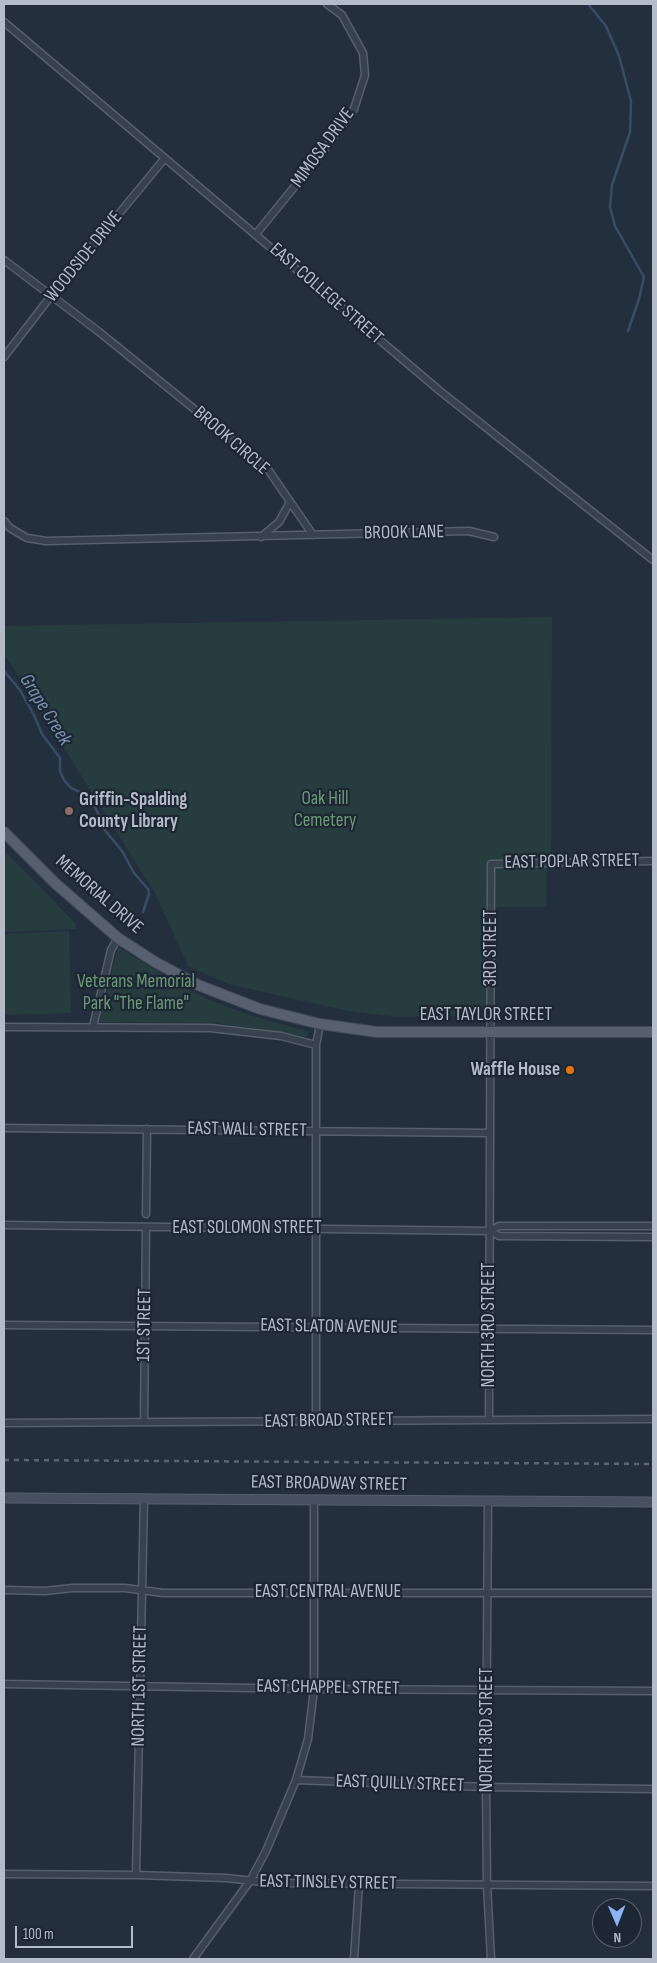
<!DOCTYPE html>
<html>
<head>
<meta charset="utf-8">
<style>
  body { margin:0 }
  #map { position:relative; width:657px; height:1963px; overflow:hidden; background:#242f3e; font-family:"Sofia Sans Condensed",sans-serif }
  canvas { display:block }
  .frame { position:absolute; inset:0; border:5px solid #b4bcc9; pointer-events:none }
  .north { position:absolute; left:592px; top:1898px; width:50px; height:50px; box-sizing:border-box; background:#1d2633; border:1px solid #59626f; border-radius:50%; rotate:179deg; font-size:14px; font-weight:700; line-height:20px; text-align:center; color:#b4bcc9 }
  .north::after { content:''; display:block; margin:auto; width:18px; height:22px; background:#8ab4f8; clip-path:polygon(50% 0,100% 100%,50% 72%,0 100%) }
  .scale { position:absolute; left:15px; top:1926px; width:118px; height:22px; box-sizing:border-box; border:2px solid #b4bcc9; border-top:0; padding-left:6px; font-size:15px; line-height:18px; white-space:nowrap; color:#b4bcc9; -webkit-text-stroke:4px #1d2633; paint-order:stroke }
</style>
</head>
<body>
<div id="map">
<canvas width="657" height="1963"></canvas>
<div class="frame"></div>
<div class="north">N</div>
<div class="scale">100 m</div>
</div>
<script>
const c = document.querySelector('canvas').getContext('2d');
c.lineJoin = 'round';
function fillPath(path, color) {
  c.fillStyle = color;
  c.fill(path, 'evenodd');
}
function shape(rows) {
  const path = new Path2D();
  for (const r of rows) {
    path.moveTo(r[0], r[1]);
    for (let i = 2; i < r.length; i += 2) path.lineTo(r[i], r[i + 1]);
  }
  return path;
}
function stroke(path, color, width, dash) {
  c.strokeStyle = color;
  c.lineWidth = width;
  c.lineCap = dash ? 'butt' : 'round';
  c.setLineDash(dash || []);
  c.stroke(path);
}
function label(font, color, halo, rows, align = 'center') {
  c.font = font + ' "Sofia Sans Condensed",sans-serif';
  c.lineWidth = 4.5;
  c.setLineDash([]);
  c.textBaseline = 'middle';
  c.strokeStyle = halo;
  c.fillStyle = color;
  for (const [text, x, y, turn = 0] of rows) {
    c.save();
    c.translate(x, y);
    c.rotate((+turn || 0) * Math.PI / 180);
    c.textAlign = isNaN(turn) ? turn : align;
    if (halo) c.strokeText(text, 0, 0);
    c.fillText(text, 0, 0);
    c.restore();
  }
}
fillPath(shape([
  [552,617,551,858,547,858,546,907,487,907,487,1015,398,1017,348,1011,228,984,188,966,155,893,4,653,4,626],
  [4,850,75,923,76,929,4,932],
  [69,931,71,1013,4,1015,4,934],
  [118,947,181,986,212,1001,249,1015,310,1032,306,1037,261,1029,215,1023,99,1022]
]), '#263c3f');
stroke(shape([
  [588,4,606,26,619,56,631,101,630,132,612,185,610,207,615,226,644,277,639,299,628,331],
  [4,671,20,690,34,715,42,734,60,758,60,771,64,780,71,788,89,796,99,815,104,829,122,851,134,873,148,889,149,894,143,912]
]), '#394c67', 2.5);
const street = shape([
  [4,22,440,391,653,560],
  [256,234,321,154,354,109,365,75,363,53,342,15,327,4],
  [4,260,98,331,267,468,313,535],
  [4,357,51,296,165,158],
  [4,521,10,528,27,538,46,541,469,531,494,537],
  [261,537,279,522,290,502],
  [4,1027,210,1028,281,1036,316,1045],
  [93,1027,111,950,118,938],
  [4,1128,490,1133],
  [146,1214,147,1129],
  [4,1225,490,1231,499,1226,653,1226],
  [490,1231,499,1236,653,1237],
  [4,1325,653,1330],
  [489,1419,491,864,653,861],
  [316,1421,316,1045,320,1024],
  [144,1422,146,1228],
  [4,1423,653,1419],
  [488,1502,486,1787,487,1885,491,1959],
  [4,1590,45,1591,72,1588,125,1588,163,1593,653,1593],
  [4,1684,314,1689,653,1691],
  [296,1780,486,1787,653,1789],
  [4,1874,136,1875,226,1878,272,1883,653,1886],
  [136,1875,144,1498],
  [193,1959,250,1881,266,1851,296,1780,308,1739,314,1689,314,1500],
  [354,1959,359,1884]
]);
const secondary = shape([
  [4,1498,653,1502]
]);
const primary = shape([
  [4,832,55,883,118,938,155,962,198,985,260,1009,320,1024,377,1032,653,1032]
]);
stroke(street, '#565f6c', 9);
stroke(secondary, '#565f6c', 11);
stroke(primary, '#414a57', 12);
stroke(street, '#38414e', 6);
stroke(secondary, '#465061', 9);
stroke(primary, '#56606e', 10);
stroke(shape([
  [4,1460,653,1464]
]), '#5a6575', 2.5, [5, 5]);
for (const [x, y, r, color] of [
  [69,811,5,"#8d6e63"],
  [570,1070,5,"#e8710a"]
]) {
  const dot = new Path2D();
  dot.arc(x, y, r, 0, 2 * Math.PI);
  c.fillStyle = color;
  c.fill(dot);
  stroke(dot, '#1d2633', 2);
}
label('19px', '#b4bcc9', '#1d2633', [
  ["MIMOSA DRIVE",323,148,-54],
  ["WOODSIDE DRIVE",84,257,-51],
  ["EAST COLLEGE STREET",326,294,41],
  ["BROOK CIRCLE",231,441,41],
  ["BROOK LANE",404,533,-1],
  ["EAST POPLAR STREET",572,862,-1],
  ["MEMORIAL DRIVE",99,895,41],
  ["3RD STREET",491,948,-90],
  ["EAST TAYLOR STREET",486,1015],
  ["EAST WALL STREET",247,1130,1],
  ["EAST SOLOMON STREET",247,1228],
  ["1ST STREET",145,1325,-89],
  ["NORTH 3RD STREET",489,1325,-90],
  ["EAST SLATON AVENUE",329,1327,1],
  ["EAST BROAD STREET",329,1421,-1],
  ["EAST BROADWAY STREET",329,1484,1],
  ["EAST CENTRAL AVENUE",328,1592],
  ["NORTH 1ST STREET",140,1686,-89],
  ["EAST CHAPPEL STREET",328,1688,1],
  ["NORTH 3RD STREET",487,1730,-90],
  ["EAST QUILLY STREET",400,1784,2],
  ["EAST TINSLEY STREET",328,1883,1]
]);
label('19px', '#6b9a76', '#1d2633', [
  ["Oak Hill",325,799],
  ["Cemetery",325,821],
  ["Veterans Memorial",136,982],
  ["Park \"The Flame\"",136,1004]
]);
label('bold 19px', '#b4bcc9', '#1d2633', [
  ["Griffin-Spalding",79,800],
  ["County Library",79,822],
  ["Waffle House",560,1070,"right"]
], 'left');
label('italic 20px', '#7c92b1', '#1d2633', [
  ["Grape Creek",45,710,58]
]);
</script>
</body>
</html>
